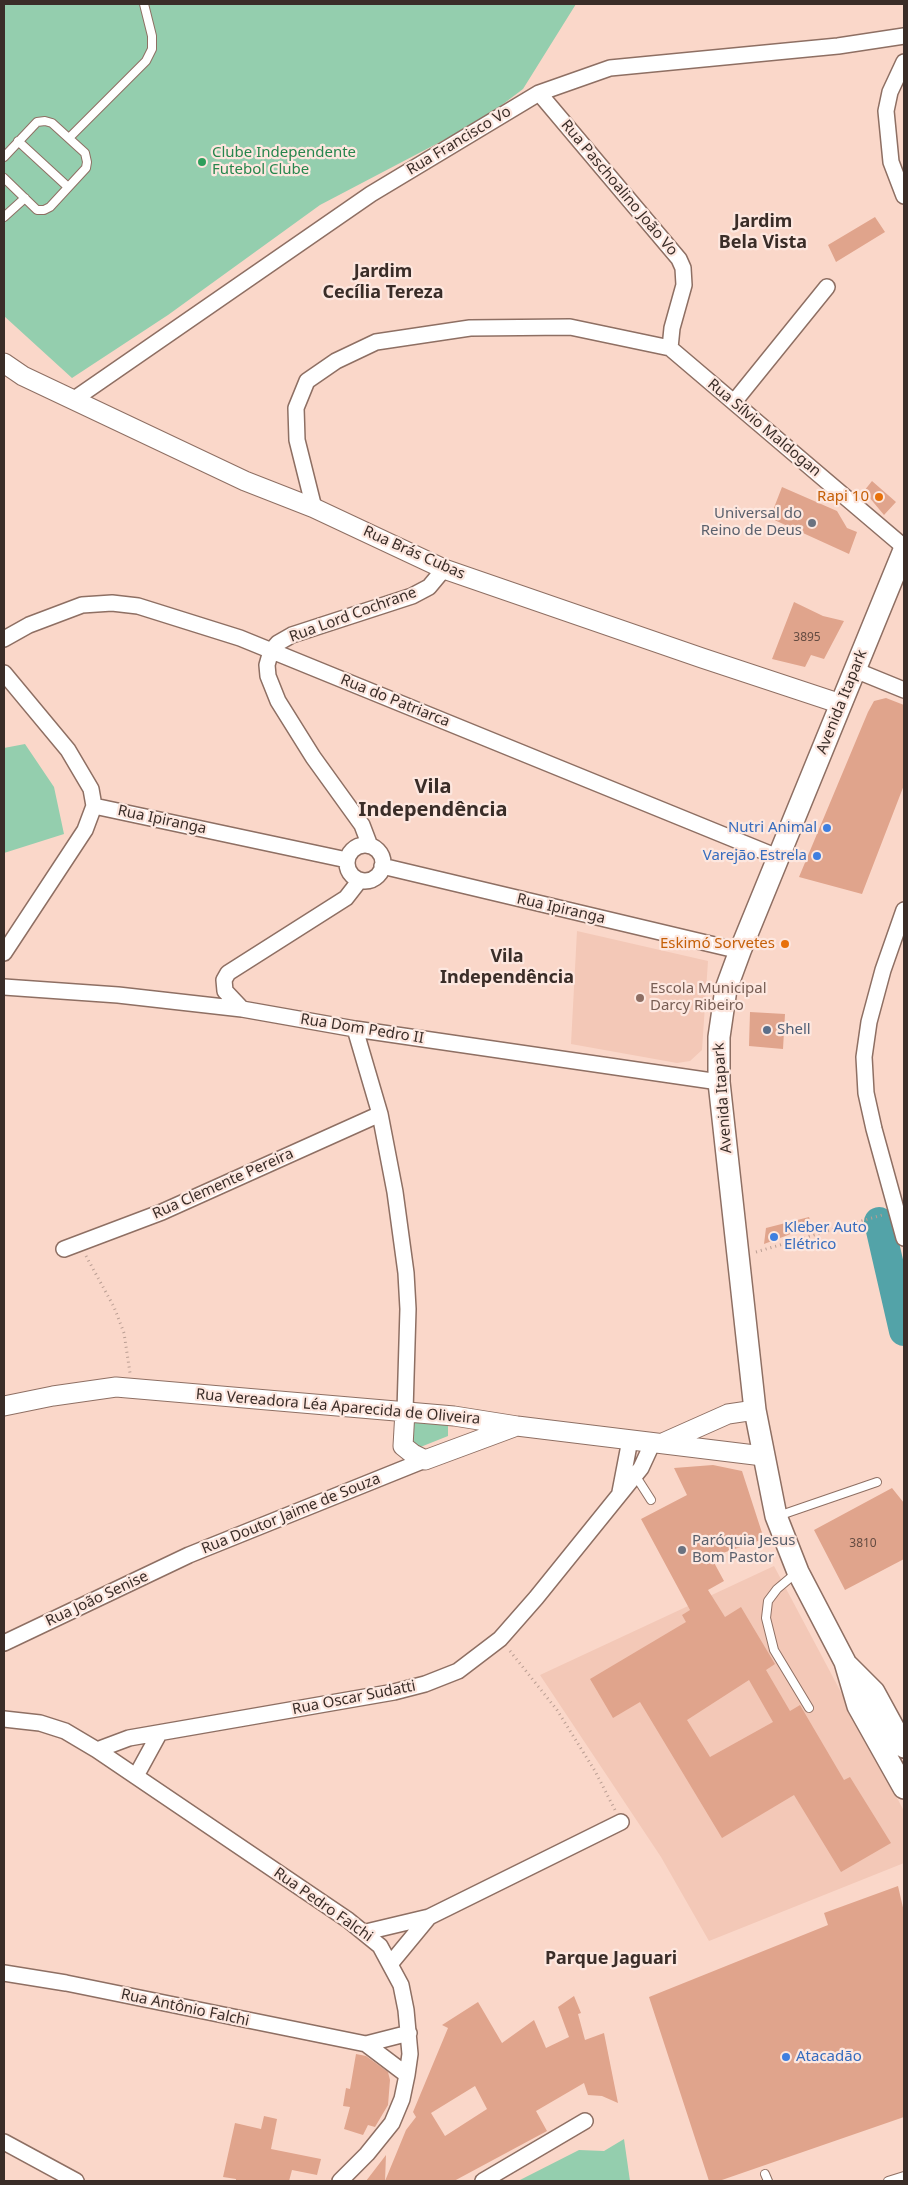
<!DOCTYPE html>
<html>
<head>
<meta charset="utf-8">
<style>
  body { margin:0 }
  #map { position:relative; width:908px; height:2185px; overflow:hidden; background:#fad7c9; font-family:"Noto Sans",sans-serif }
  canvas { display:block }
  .frame { position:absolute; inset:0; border:5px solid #3a2d28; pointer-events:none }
</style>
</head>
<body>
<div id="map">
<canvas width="908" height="2185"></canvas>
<div class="frame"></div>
</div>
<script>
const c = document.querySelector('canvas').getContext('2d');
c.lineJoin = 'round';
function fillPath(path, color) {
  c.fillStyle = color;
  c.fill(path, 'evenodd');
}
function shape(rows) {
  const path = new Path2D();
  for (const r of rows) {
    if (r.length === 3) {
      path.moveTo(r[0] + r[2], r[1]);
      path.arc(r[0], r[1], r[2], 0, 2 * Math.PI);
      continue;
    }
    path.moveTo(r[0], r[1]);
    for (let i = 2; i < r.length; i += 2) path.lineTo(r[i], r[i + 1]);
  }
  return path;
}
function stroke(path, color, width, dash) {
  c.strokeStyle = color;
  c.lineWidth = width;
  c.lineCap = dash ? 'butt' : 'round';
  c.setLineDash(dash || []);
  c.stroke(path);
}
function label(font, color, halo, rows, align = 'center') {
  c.font = font + ' "Noto Sans",sans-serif';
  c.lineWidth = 4.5;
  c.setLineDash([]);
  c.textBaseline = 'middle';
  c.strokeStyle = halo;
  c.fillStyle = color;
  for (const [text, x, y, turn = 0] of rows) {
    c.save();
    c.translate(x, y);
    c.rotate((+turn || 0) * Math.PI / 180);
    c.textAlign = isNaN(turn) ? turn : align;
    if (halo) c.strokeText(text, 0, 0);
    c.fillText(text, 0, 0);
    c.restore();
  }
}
fillPath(shape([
  [577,931,708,961,702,1050,690,1061,677,1063,571,1044],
  [774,1566,904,1811,904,1863,709,1941,661,1857,540,1675]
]), '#f3c8b7');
fillPath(shape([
  [4,4,576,4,523,89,482,120,320,205,168,315,72,378,4,316],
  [25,744,54,787,64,834,4,853,4,748],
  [410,1419,448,1425,448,1436,413,1450],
  [624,2139,630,2181,518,2181,579,2150,604,2151]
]), '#94ceae');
stroke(shape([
  [879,1222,904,1331]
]), '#53a3a8', 30);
fillPath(shape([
  [875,217,885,232,836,262,828,245],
  [872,481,896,502,884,515,864,491],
  [782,487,837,511,847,528,857,532,849,554,770,518],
  [794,602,823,616,844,621,824,659,811,655,805,667,772,659],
  [886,698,904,705,904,785,862,894,799,877,868,712,874,701],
  [750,1012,785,1014,783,1049,749,1046],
  [809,1217,812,1226,764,1244,766,1228],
  [713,1465,742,1471,764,1539,711,1557,724,1581,708,1590,725,1617,741,1607,775,1664,766,1670,790,1711,800,1705,844,1780,850,1777,891,1843,841,1872,794,1795,722,1838,640,1702,613,1718,590,1679,686,1622,682,1615,690,1610,641,1519,687,1495,674,1468],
  [749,1680,773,1722,710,1757,687,1720],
  [892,1488,904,1503,904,1559,845,1590,814,1530],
  [898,1886,904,1912,904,2117,719,2181,709,2181,649,1997,828,1925,824,1913],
  [574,1996,581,2013,578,2014,585,2040,604,2033,618,2103,602,2096,588,2095,584,2083,536,2111,547,2131,454,2181,385,2181,406,2130,416,2117,413,2112,448,2028,442,2025,478,2002,502,2043,534,2020,546,2048,569,2037,558,2007],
  [475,2086,487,2109,445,2136,431,2113],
  [356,2054,366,2056,388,2072,390,2080,388,2105,375,2127,368,2125,363,2135,344,2129,350,2107,343,2106,346,2088,350,2089],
  [264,2116,277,2119,271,2149,321,2159,317,2175,292,2170,289,2181,236,2181,236,2179,223,2177,235,2123,261,2129],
  [386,2155,385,2181,366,2181]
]), '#e0a48c');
const service = shape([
  [69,138,146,61,152,49,152,36,144,4],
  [18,141,68,187],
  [4,157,37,122,45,121,52,123,85,153,87,162,86,168,50,207,44,210,37,210,4,178],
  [4,217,25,198],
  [635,1475,651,1500],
  [778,1516,877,1482],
  [796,1573,777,1589,768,1601,766,1618,774,1650,809,1708],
  [765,2174,768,2181],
  [888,2181,904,2176]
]);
const minor = shape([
  [904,62,890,92,886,111,891,162,904,196],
  [670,348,904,547],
  [73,400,371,194,539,93,610,68,838,46,904,36],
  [734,402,827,287],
  [314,508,297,440,296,408,307,381,336,361,376,342,470,328,570,327,670,348,672,328,684,285,683,268,679,259,539,93],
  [4,639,29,625,82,605,112,603,138,606,240,638,780,858],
  [855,670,904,690],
  [4,673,68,750,91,789,94,806,85,830,4,953],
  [94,806,347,860],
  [365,863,18],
  [370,846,362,825,313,757,278,701,268,676,267,665,271,651,278,643,292,635,412,596,429,587,444,569],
  [382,866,740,951],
  [904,910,883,970,869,1022,864,1057,866,1093,874,1129,904,1238],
  [4,987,118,995,242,1009,355,1029,719,1082],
  [242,1009,225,991,224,980,228,973,346,898,360,880],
  [355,1029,380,1114,395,1192,406,1273,408,1309,405,1411],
  [64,1249,162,1212,380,1114],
  [620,1492,630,1440],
  [4,1643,189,1555,425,1460],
  [4,1719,40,1723,65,1731,97,1750,348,1920,380,1946,401,1985,406,2010,410,2054,407,2075,402,2099,392,2123,367,2154,340,2181],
  [97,1750,129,1738,394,1692,425,1684,458,1671,500,1639,536,1598,641,1468,653,1442],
  [136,1776,159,1734],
  [366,1932,429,1917,621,1822],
  [391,1963,429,1917],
  [4,1973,66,1983,366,2044,409,2033],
  [366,2044,407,2075],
  [4,2142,76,2181],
  [483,2181,585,2121]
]);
const tertiary = shape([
  [4,363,23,376,245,481,314,508,444,569,702,658,841,704],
  [4,1406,53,1396,116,1387,454,1416,517,1426,763,1456],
  [405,1411,403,1446,413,1454,425,1460,514,1427],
  [665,1442,728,1414,755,1410]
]);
const secondary = shape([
  [904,550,740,951,726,989,719,1037,719,1082,755,1410,776,1516,798,1572,845,1662,858,1706,904,1788],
  [848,1666,874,1692,904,1747]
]);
stroke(service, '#8e6f63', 10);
stroke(minor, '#8e6f63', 18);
stroke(tertiary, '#8e6f63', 21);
stroke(secondary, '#8e6f63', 24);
stroke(shape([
  [756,1252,882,1215],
  [86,1256,114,1307,124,1333,130,1373],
  [510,1651,557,1710,595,1771,615,1810]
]), '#ba9e93', 3, [1, 4]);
stroke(service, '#fff', 8);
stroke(minor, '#fff', 15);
stroke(tertiary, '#fff', 19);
stroke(secondary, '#fff', 21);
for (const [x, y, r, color] of [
  [202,162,5,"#2e9e5b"],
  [879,497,5,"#e8710a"],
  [812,523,5,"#6b7280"],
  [827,828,5,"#3f7fe0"],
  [817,856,5,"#3f7fe0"],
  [785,944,5,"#e8710a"],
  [640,998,5,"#8d6e63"],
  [767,1030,5,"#5c6f8a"],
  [774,1237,5,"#3f7fe0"],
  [682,1550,5,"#6b7280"],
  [786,2057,5,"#3f7fe0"]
]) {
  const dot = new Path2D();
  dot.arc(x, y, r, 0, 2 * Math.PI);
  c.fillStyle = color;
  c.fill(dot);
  stroke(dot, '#fde7df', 2);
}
label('12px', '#644b41', null, [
  ["3895",807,638],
  ["3810",863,1544]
]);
label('15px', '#3a2d28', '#fde7df', [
  ["Rua Francisco Vo",459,141,-31],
  ["Rua Paschoalino João Vo",619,188,50],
  ["Rua Sílvio Maldogan",764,428,40],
  ["Rua Brás Cubas",414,553,24],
  ["Rua Lord Cochrane",353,615,-20],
  ["Rua do Patriarca",395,701,22],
  ["Avenida Itapark",842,702,-68],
  ["Rua Ipiranga",162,820,12],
  ["Rua Ipiranga",561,909,13],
  ["Rua Dom Pedro II",362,1029,9],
  ["Avenida Itapark",723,1098,-94],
  ["Rua Clemente Pereira",223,1184,-24],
  ["Rua Vereadora Léa Aparecida de Oliveira",338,1407,5],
  ["Rua Doutor Jaime de Souza",291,1514,-22],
  ["Rua João Senise",97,1599,-25],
  ["Rua Oscar Sudatti",354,1698,-11],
  ["Rua Pedro Falchi",323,1905,35],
  ["Rua Antônio Falchi",185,2008,12]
]);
label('15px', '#27864d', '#fde7df', [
  ["Clube Independente",212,153],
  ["Futebol Clube",212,170]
], 'left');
label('15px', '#c56008', '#fde7df', [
  ["Rapi 10",869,497],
  ["Eskimó Sorvetes",775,944]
], 'right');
label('15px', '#5b616d', '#fde7df', [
  ["Universal do",802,514],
  ["Reino de Deus",802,531],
  ["Paróquia Jesus",692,1541,"left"],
  ["Bom Pastor",692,1558,"left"]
], 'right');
label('15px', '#366cbe', '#fde7df', [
  ["Nutri Animal",817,828],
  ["Varejão Estrela",807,856],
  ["Kleber Auto",784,1228,"left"],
  ["Elétrico",784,1245,"left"],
  ["Atacadão",796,2057,"left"]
], 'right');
label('15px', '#785e54', '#fde7df', [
  ["Escola Municipal",650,989],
  ["Darcy Ribeiro",650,1006]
], 'left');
label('15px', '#4e5e75', '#fde7df', [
  ["Shell",777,1030]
], 'left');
label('bold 18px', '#3a2d28', '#fde7df', [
  ["Jardim",763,222],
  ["Bela Vista",763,243],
  ["Jardim",383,272],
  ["Cecília Tereza",383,293],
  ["Vila",507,957],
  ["Independência",507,978],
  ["Parque Jaguari",611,1959]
]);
label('bold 20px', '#3a2d28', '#fde7df', [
  ["Vila",433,787],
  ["Independência",433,810]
]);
</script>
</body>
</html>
